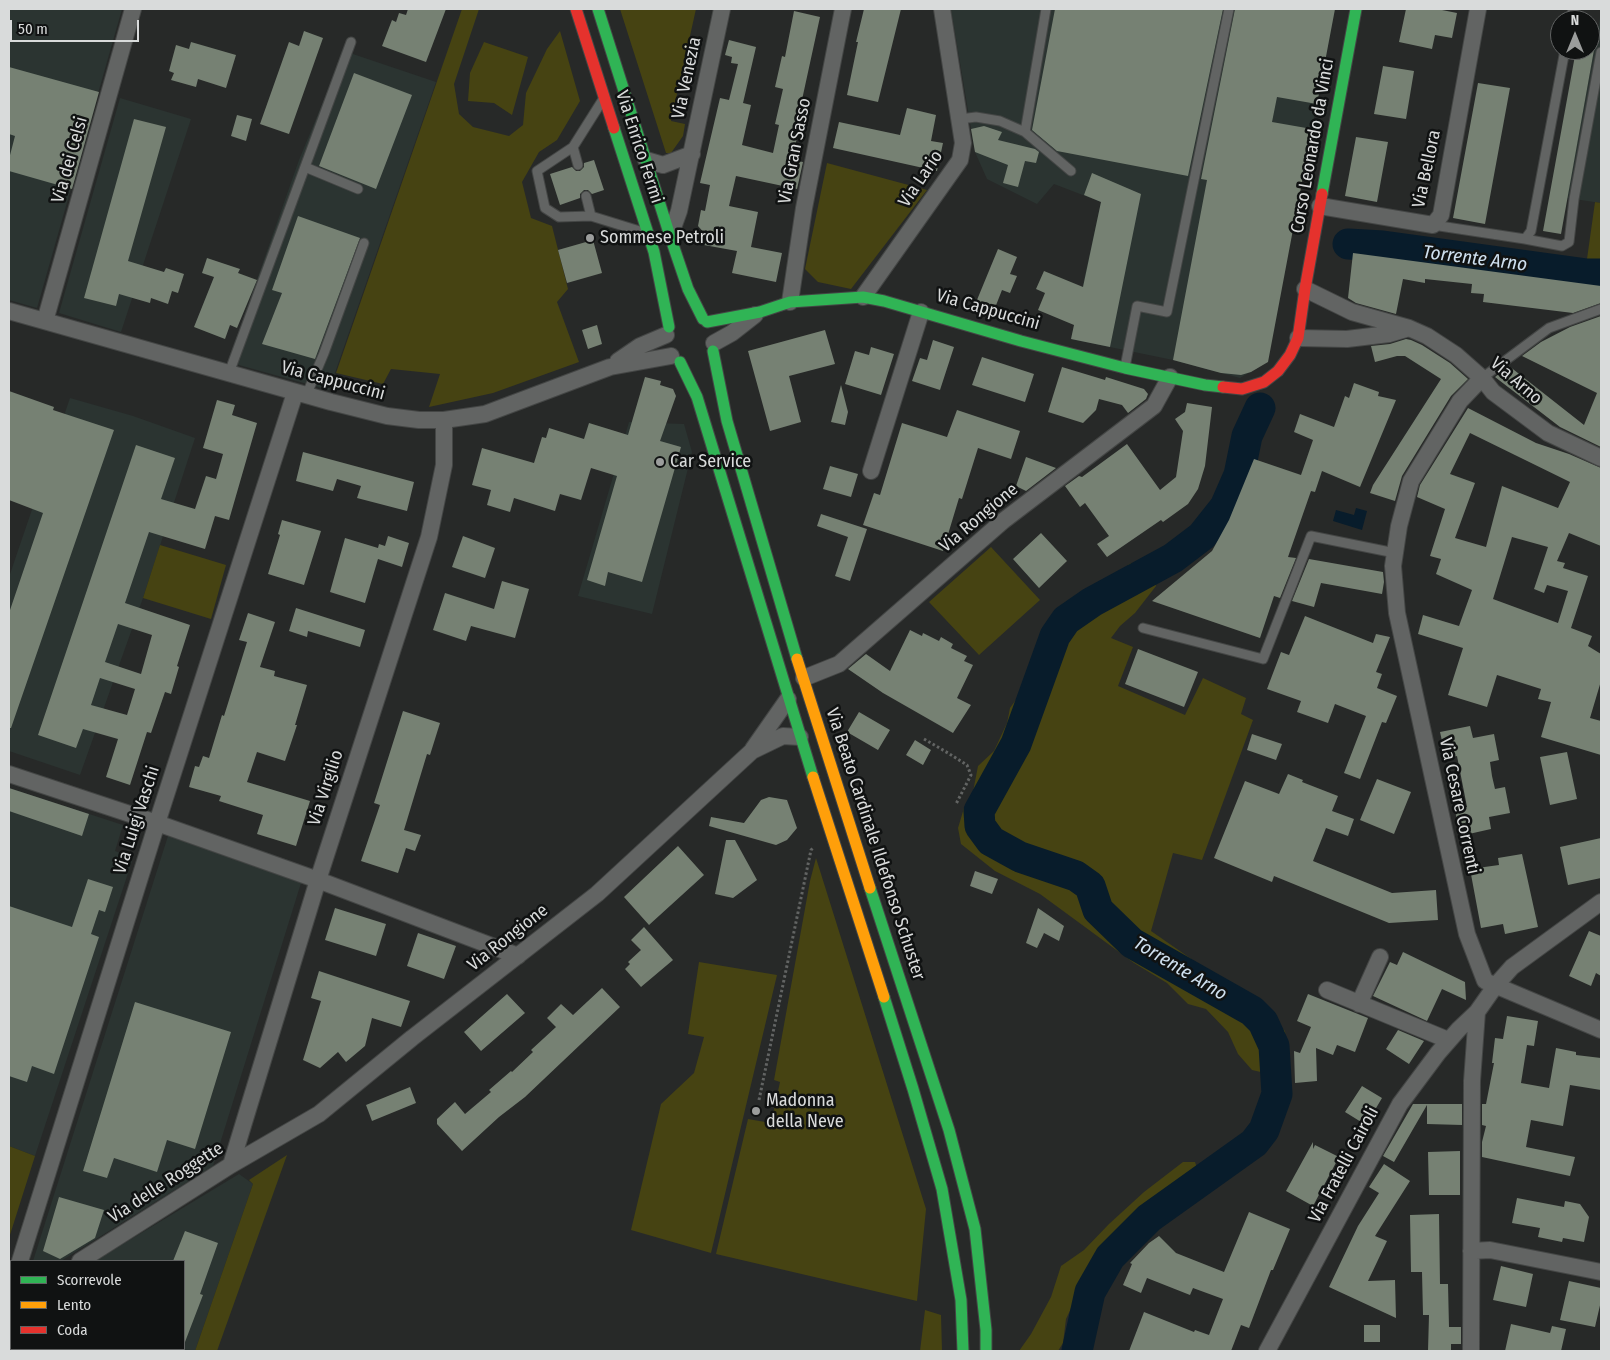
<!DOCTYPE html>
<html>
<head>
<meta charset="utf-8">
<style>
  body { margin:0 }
  #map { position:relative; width:1610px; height:1360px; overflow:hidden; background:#272928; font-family:"Fira Sans Condensed",sans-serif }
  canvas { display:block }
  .frame { position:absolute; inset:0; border:10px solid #d9dbdb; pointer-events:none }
  .legend { position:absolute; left:10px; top:1260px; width:175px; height:90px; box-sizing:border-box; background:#101212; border:1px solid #606262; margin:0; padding:6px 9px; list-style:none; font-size:15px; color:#d9dbdb }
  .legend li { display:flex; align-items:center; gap:10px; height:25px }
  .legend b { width:25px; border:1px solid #606262 }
  .north { position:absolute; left:1550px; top:10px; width:50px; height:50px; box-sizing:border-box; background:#101212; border:1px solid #606262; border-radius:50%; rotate:0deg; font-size:14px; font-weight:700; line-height:20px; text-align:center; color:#d9dbdb }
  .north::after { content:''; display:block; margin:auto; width:18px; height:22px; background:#9b9d9c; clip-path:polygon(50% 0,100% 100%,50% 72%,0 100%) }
  .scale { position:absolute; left:10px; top:20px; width:129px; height:22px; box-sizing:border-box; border:2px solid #d9dbdb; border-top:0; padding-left:6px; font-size:15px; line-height:18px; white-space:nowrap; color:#d9dbdb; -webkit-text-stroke:4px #101212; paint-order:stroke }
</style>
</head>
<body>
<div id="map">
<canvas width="1610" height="1360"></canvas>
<div class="frame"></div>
<ul class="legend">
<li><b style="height:6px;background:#30b455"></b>Scorrevole</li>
<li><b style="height:6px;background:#ff9f0a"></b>Lento</li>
<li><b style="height:6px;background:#e5322d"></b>Coda</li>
</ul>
<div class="north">N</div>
<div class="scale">50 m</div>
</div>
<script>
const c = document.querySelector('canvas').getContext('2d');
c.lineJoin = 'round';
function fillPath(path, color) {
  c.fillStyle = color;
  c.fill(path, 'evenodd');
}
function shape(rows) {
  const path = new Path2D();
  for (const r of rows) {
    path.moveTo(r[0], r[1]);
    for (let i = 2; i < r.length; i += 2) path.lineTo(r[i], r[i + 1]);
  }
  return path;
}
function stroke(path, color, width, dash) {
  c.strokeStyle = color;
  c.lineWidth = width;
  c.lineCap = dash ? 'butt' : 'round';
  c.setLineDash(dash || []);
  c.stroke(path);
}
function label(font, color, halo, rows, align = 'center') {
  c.font = font + ' "Fira Sans Condensed",sans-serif';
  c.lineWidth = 5;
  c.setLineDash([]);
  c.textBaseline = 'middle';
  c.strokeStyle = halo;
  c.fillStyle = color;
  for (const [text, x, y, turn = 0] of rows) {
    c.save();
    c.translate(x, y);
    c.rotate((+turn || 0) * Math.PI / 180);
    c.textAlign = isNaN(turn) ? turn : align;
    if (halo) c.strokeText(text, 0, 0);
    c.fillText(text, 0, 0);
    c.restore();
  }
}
fillPath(shape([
  [9,9,122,9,37,308,9,300],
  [951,9,1335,9,1267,362,1240,378,1173,360,1071,339,1101,202,1054,184,1037,204,987,179,975,152],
  [1601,12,1601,203,1567,198],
  [344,51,436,82,329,390,228,362,299,160],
  [120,98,191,119,121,332,59,313],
  [70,398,133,416,195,438,143,598,80,775,9,751,9,577],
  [629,422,684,424,692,452,652,614,578,596],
  [9,788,123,825,115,851,133,858,35,1156,9,1146],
  [168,836,301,883,213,1166,61,1261,33,1261],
  [239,1174,253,1184,195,1351,9,1351,9,1314,11,1312,11,1349,184,1349,184,1261,95,1261]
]), '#2b3431');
fillPath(shape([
  [462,9,479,9,454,84,459,114,473,127,509,136,523,125,526,93,547,49,560,31,580,101,557,140,539,152,522,182,531,218,552,226,568,289,557,302,579,362,493,393,429,407,440,374,391,369,383,384,336,373],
  [620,9,696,9,671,121,685,124,683,136,671,153,666,153],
  [484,42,528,57,512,115,494,103,468,101,470,73],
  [827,163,927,190,851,289,818,282,805,269],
  [1595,202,1601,203,1601,259,1587,259],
  [160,545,226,565,211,619,143,598],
  [991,547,1040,600,979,655,929,602],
  [1151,557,1156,586,1135,613,1120,626,1111,638,1133,647,1118,686,1185,715,1203,678,1246,698,1241,714,1253,720,1202,860,1173,853,1151,931,1252,1001,1285,1031,1288,1062,1265,1073,1252,1070,1238,1054,1228,1032,1206,1009,1188,1004,1167,983,1134,963,1040,894,995,871,961,844,958,828,964,808,972,797,978,766,994,751,1007,723,1010,708,1025,687,1040,647,1053,618,1065,609,1112,584,1129,564],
  [816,858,926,1209,917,1301,716,1254,748,1119,771,1123,780,1082,774,1080,810,881],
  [699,962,777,975,711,1253,631,1230,661,1104,694,1073,704,1037,688,1034],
  [9,1146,35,1156,9,1238],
  [287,1155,217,1351,195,1351,253,1184,249,1180],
  [1183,1162,1195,1162,1198,1171,1184,1185,1152,1201,1137,1219,1112,1242,1089,1270,1066,1319,1063,1343,1058,1351,1019,1351,1031,1334,1051,1297,1061,1266,1084,1250,1109,1224,1144,1192],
  [925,1310,941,1315,942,1351,920,1351]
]), '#464312');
fillPath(shape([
  [1356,508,1367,511,1362,530,1333,521,1336,510,1354,515]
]), '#081c2b');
stroke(shape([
  [1348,244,1383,246,1587,274,1601,274],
  [1077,1351,1090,1292,1110,1257,1149,1218,1254,1143,1264,1130,1277,1094,1274,1046,1263,1022,1252,1011,1132,943,1098,910,1090,886,1076,876,1020,857,991,841,980,826,979,811,1016,744,1055,636,1066,620,1092,602,1173,558,1202,536,1225,507,1239,475,1247,436,1260,408]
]), '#081c2b', 31);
fillPath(shape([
  [408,9,446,9,426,62,382,46,392,20,396,22,399,13,406,15],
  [864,9,901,9,878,102,847,95,858,42,856,42],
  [1055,9,1223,9,1188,176,1057,151,1032,130],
  [1235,9,1335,9,1317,104,1277,97,1272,122,1312,129,1268,362,1251,372,1241,375,1221,373,1173,360,1207,180,1201,179],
  [1406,9,1437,9,1457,13,1452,38,1435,35,1432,49,1399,42],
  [794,11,820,17,800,109,809,111,804,135,798,133,792,160,803,162,797,189,736,176,729,206,758,212,751,247,782,253,776,282,732,273,737,251,704,245,706,235,698,226,701,210,705,211,710,185,700,183,720,98,729,100,738,64,731,63,732,57,725,55,729,40,756,47,743,103,751,105,742,145,773,153,779,125,775,124,783,89,775,87,782,56,785,57],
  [304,31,323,38,289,134,260,124,289,42,299,46],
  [191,42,236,55,226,88,198,79,196,87,171,80,174,73,169,71,176,45,189,49],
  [1576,50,1594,50,1561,234,1543,231],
  [1383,66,1414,71,1406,119,1374,114],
  [9,67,99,92,72,189,9,171,9,159,15,136,9,134],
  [354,73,412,95,376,189,319,166],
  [1478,83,1510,88,1485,224,1453,218],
  [907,108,936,115,931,141,943,143,937,171,833,148,839,122,900,135],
  [237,115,252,119,246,141,231,136],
  [134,119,166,127,128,261,164,272,166,268,184,274,178,293,172,291,168,304,151,298,150,303,119,294,116,306,84,298],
  [984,126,1002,132,998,140,1035,149,1039,152,1036,163,1025,161,1018,187,1003,183,1008,165,975,152,971,129],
  [1356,137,1388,142,1377,202,1345,196],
  [594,160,604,190,592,194,588,190,584,190,580,194,580,198,560,205,550,174,572,167,576,171,580,171,584,167,584,163],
  [1092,173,1141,194,1110,347,1071,339,1074,325,1038,310,1045,293,1036,289,1044,271,1083,287,1101,202,1084,195],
  [298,216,360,238,315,359,262,344,282,293,272,290],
  [593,240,602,273,567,283,558,250],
  [998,249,1017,257,1010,274,1017,276,1010,293,1002,290,991,318,972,312],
  [1353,253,1601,286,1601,303,1573,313,1483,302,1484,294,1471,293,1472,284,1425,279,1425,283,1403,279,1396,314,1356,303,1348,298],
  [207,258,240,269,238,273,257,280,237,328,230,325,225,339,194,327,214,277,202,273],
  [1601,316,1601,447,1560,427,1495,377,1509,366,1584,425,1597,393,1522,356,1541,342,1570,327],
  [597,325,602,344,588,349,582,330],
  [825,330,835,364,789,376,801,422,770,431,748,351],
  [1406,339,1411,340,1422,345,1450,363,1468,379,1451,396,1402,476,1395,501,1370,493,1373,485,1441,379,1405,356,1397,356,1375,362,1371,346,1390,344],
  [933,340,954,347,940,390,912,381,920,358,927,360],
  [871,347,894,354,881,395,845,384,855,351,869,355],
  [982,357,1034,374,1025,402,972,385],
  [1062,367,1105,380,1106,377,1144,389,1148,394,1146,399,1128,413,1122,405,1099,399,1096,410,1083,423,1048,412],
  [645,377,661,381,660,385,673,389,676,396,660,441,681,447,642,582,608,572,605,586,587,580,617,476,591,468,581,500,560,494,555,511,514,498,510,512,487,505,491,490,472,485,482,448,534,463,542,437,546,438,549,428,584,439,589,423,628,435],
  [1354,383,1379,392,1378,396,1396,400,1360,487,1322,471,1315,492,1311,491,1288,557,1296,558,1280,598,1274,596,1260,638,1152,601,1212,551,1229,520,1254,459,1301,475,1313,440,1294,432,1300,414,1334,427,1345,396,1349,398],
  [841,385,848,412,845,425,831,422],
  [9,391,54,407,53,410,114,430,11,728,9,728,9,613,43,513,9,500],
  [217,400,235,405,232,415,257,423,229,520,215,516,205,549,149,532,125,603,190,625,177,666,179,667,171,694,165,692,151,733,147,732,130,785,106,777,118,739,83,729,76,748,38,735,136,445,175,458,161,499,195,509,206,476,216,479,223,454,203,448],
  [118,624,152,635,141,674,105,662],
  [100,678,135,689,127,715,91,705],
  [1187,403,1212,407,1205,466,1198,489,1188,504,1163,522,1161,520,1107,557,1097,544,1109,536,1085,503,1080,507,1065,486,1079,476,1082,477,1127,444,1160,490,1176,477,1183,431,1175,419,1185,412],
  [1468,408,1536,443,1569,454,1601,468,1601,546,1569,533,1557,561,1565,563,1563,568,1588,576,1571,628,1592,636,1588,646,1601,654,1601,681,1590,718,1601,721,1601,755,1541,737,1551,702,1538,699,1541,689,1497,675,1487,707,1448,695,1463,648,1418,634,1423,615,1459,626,1472,590,1436,574,1441,559,1430,556,1445,509,1417,497,1420,485],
  [1470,433,1570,482,1558,508,1502,486,1486,547,1455,538,1475,483,1450,474],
  [1512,537,1548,547,1534,589,1544,593,1547,585,1568,591,1558,623,1493,599],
  [957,410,1020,431,1011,459,978,448,962,499,959,498,943,551,863,525,874,493,880,495,902,423,947,437],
  [303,452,414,482,407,511,357,498,361,486,337,479,333,491,296,481],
  [1026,457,1056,468,1026,491,1016,486],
  [830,466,858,474,851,497,823,489],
  [821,514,867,529,850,581,835,576,848,537,817,526],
  [282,520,321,531,304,585,268,574,280,535,278,534],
  [1041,533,1067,561,1039,588,1013,559],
  [388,536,409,543,402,567,378,559,365,603,330,592,345,538,378,548,379,544,385,546],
  [463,536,495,548,485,578,452,567],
  [1309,559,1383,572,1384,582,1382,594,1321,583,1314,607,1292,601],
  [502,581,529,589,515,638,471,626,466,641,433,630,445,593,494,609],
  [296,608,365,630,360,647,308,631,307,637,289,631],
  [248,613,275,622,260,667,275,671,274,676,307,685,295,725,297,725,285,761,257,752,247,782,310,801,296,846,257,834,263,815,219,801,221,796,189,787,195,766,199,767,203,756,209,758,222,715,224,716,247,642,239,640],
  [1305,616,1373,643,1376,634,1390,637,1376,672,1382,674,1377,688,1397,696,1386,723,1382,722,1360,779,1344,773,1366,716,1335,704,1328,723,1297,712,1301,701,1267,689,1281,652,1289,655],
  [910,630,922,636,923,633,939,641,941,637,953,644,951,648,967,656,964,661,973,665,957,698,971,705,953,733,883,693,848,669,866,654,890,671],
  [1138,649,1198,672,1184,707,1125,684],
  [403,711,440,723,430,755,427,754,404,830,421,835,415,851,406,848,398,873,361,861,380,805,374,803],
  [859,712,890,730,878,750,847,732],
  [1470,726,1473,738,1494,734,1499,760,1490,762,1492,776,1495,789,1505,787,1510,813,1489,817,1491,829,1460,836,1455,810,1467,807,1457,756,1446,759,1440,732],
  [1252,734,1282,744,1276,760,1247,750],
  [915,740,931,750,923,765,906,755],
  [1567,752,1577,799,1550,805,1540,757],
  [1288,774,1303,780,1302,782,1338,796,1332,811,1354,819,1348,836,1326,828,1313,861,1392,893,1436,890,1438,920,1389,923,1274,876,1272,882,1214,858,1245,781,1279,794],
  [1377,779,1411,792,1394,834,1360,820],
  [9,788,89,814,82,836,9,811],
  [769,797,787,800,797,828,787,840,776,845,709,826,711,817,744,823,761,800],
  [1601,838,1601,878,1568,885,1560,847],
  [726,840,735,840,757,880,733,898,715,894],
  [678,846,704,875,649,925,624,897],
  [1522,854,1538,927,1505,934,1503,924,1481,928,1470,869,1499,865,1498,858],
  [975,871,998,879,992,894,970,886],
  [88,879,113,887,105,912,99,910,91,934,99,937,54,1074,32,1066,27,1082,9,1076,9,906,72,927],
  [335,908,386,924,376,956,325,940],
  [1038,908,1064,926,1059,941,1044,933,1037,948,1026,943],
  [644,927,673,960,641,987,625,969,630,964,628,962,641,950,631,940],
  [1589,931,1601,936,1601,976,1596,973,1591,986,1569,976],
  [418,933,456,946,444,979,407,966],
  [1403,952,1465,982,1466,1000,1442,989,1427,1021,1373,996,1390,962,1397,965],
  [319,971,410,1001,401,1027,372,1018,365,1046,346,1062,338,1052,320,1068,303,1060,321,1001,311,998],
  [602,988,620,1007,525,1097,499,1117,462,1151,437,1124,437,1119,455,1102,465,1114,491,1092,489,1090,511,1071,512,1072,533,1052,531,1050,556,1027,547,1018,561,1004,573,1015],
  [507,994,525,1013,481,1051,464,1032],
  [1308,994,1368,1018,1355,1052,1337,1045,1333,1055,1316,1048,1317,1081,1295,1083,1294,1051,1300,1053,1311,1027,1297,1021],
  [135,1002,231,1032,195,1149,167,1140,157,1172,114,1158,107,1178,83,1171],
  [1507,1016,1538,1021,1534,1046,1527,1045,1521,1083,1549,1088,1556,1048,1576,1052,1576,1055,1601,1058,1601,1090,1570,1085,1563,1126,1531,1120,1526,1147,1575,1157,1570,1176,1482,1157,1482,1142,1486,1126,1482,1125,1482,1104,1486,1104,1494,1063,1492,1063,1495,1038,1503,1039],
  [1398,1030,1424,1041,1409,1064,1386,1049],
  [1362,1086,1382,1098,1366,1125,1345,1112],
  [410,1087,416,1103,372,1121,366,1105],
  [1413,1104,1462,1104,1462,1125,1427,1124,1427,1105,1394,1162,1383,1156],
  [1313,1142,1313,1149,1315,1145,1339,1157,1313,1206,1286,1191],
  [1460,1151,1460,1195,1429,1195,1428,1152],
  [1384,1164,1410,1181,1375,1236,1387,1241,1368,1281,1395,1280,1396,1318,1329,1287,1358,1226,1379,1193,1369,1187],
  [59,1197,104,1210,95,1238,60,1259,43,1251],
  [1517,1198,1564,1207,1565,1201,1580,1204,1589,1217,1584,1242,1563,1238,1562,1242,1538,1237,1540,1228,1512,1223],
  [1249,1212,1290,1229,1273,1270,1271,1270,1249,1328,1241,1325,1231,1351,1129,1351,1144,1312,1194,1332,1195,1330,1209,1335,1223,1299,1193,1288,1190,1295,1147,1278,1141,1293,1123,1285,1132,1264,1130,1263,1149,1243,1159,1236,1176,1253,1224,1272],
  [1439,1214,1440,1284,1448,1284,1449,1327,1461,1327,1461,1344,1451,1344,1451,1351,1428,1351,1429,1315,1423,1315,1422,1272,1411,1272,1410,1215],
  [185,1231,218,1243,200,1294,203,1295,185,1342,184,1341,184,1261,173,1261],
  [1501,1266,1533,1274,1526,1307,1493,1300],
  [1569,1281,1601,1288,1601,1301,1595,1327,1560,1320],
  [1511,1324,1550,1333,1552,1326,1566,1329,1561,1351,1505,1351],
  [1364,1325,1380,1325,1380,1342,1364,1342]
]), '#768173');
const lane = shape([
  [1571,20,1573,9],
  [960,119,976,117,1000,121,1025,132,1046,9],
  [1025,132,1071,171],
  [573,147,537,171,545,208,559,217,591,216],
  [578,165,573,147,602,101],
  [305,167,358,189],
  [586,196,591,216,646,233],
  [1433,225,1525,239,1531,231,1565,50],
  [1525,239,1562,246,1569,242,1574,199,1601,52],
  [1125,367,1137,306,1167,312,1229,9],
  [229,373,351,42],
  [1482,378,1549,328,1601,309],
  [306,396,324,353,364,243],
  [1143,628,1263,659,1311,536,1395,553]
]);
const street = shape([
  [646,160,663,165,692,154],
  [1320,206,1433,225,1441,215,1478,9],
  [670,236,679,211,722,9],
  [1305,289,1352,312,1409,328,1427,336,1456,355,1482,378,1493,392,1548,433,1601,458],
  [863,297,960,160,963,143,942,9],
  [790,302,804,208,843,9],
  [9,311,331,402,387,416,419,420,444,420,485,414,610,367,671,356],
  [45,321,133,9],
  [1298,338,1347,339,1389,334,1409,328],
  [714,343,732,333,755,315],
  [618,361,640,346,666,335],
  [1482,378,1460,401,1411,481,1399,526,1393,566,1397,613,1467,934,1485,981,1601,1030],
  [871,471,921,312],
  [804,678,839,664,1003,521,1154,406,1170,377],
  [753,749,788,699],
  [9,774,157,823,318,880,518,956],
  [1327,990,1448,1040],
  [1359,1004,1380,957],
  [231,1165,318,880,429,537,444,465,444,420],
  [1471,1251,1490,1250,1601,1272],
  [20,1261,157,823,295,393],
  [80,1261,231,1165,319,1114,412,1038,597,894,752,751,783,736,800,737],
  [9,1300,11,1292],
  [1267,1351,1400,1104,1438,1053,1459,1029,1477,1012],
  [1471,1351,1472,1081,1477,1012,1496,985,1512,967,1601,902]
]);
const fast = shape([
  [598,9,670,236,688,289,703,319],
  [614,128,654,252,669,327],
  [1322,194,1356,9],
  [707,322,760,312,790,302,863,297,884,301,1021,341,1125,368,1205,385,1223,387],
  [713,351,727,421,797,659],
  [680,362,697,397,813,777],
  [870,888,949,1130,975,1229,986,1330,986,1351],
  [884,997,913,1089,942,1189,961,1300,963,1351]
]);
const slow = shape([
  [797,659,870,888],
  [813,777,884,997]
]);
const jam = shape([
  [576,9,614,128],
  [1223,387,1242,389,1264,382,1278,371,1290,355,1298,338,1305,289,1322,194]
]);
stroke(lane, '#444645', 11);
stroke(street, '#444645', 18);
stroke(fast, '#444645', 13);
stroke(slow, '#444645', 13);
stroke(jam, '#444645', 13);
stroke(shape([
  [924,739,948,753,967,765,971,775,956,804],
  [759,1100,811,850,814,847]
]), '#626463', 3, [2.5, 2.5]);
stroke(lane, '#626463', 9);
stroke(street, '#626463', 16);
stroke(fast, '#30b455', 11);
stroke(slow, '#ff9f0a', 11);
stroke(jam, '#e5322d', 11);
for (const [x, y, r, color] of [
  [590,238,5,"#9b9d9c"],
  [660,462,5,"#9b9d9c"],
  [756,1111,5,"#9b9d9c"]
]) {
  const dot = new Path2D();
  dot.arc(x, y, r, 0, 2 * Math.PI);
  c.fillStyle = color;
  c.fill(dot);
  stroke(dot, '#101212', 2);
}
label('18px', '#d9dbdb', '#101212', [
  ["Via Venezia",687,78,-78],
  ["Corso Leonardo da Vinci",1313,146,-80],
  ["Via Enrico Fermi",639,147,72],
  ["Via Gran Sasso",795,151,-79],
  ["Via dei Celsi",70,160,-74],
  ["Via Bellora",1427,169,-78],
  ["Via Lario",921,179,-56],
  ["Via Cappuccini",988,310,16],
  ["Via Cappuccini",333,381,15],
  ["Via Arno",1516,381,41],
  ["Via Rongione",979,518,-40],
  ["Via Virgilio",326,788,-72],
  ["Via Cesare Correnti",1459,806,78],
  ["Via Luigi Vaschi",137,820,-72],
  ["Via Beato Cardinale Ildefonso Schuster",875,844,72],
  ["Via Rongione",508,938,-38],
  ["Via Fratelli Cairoli",1344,1165,-62],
  ["Via delle Roggette",166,1183,-33]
]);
label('18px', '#d9dbdb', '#101212', [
  ["Sommese Petroli",600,238],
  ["Car Service",670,462],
  ["Madonna",766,1101],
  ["della Neve",766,1122]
], 'left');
label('italic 19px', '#cfe0ef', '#101212', [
  ["Torrente Arno",1475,259,7],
  ["Torrente Arno",1180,969,31]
]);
</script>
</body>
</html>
